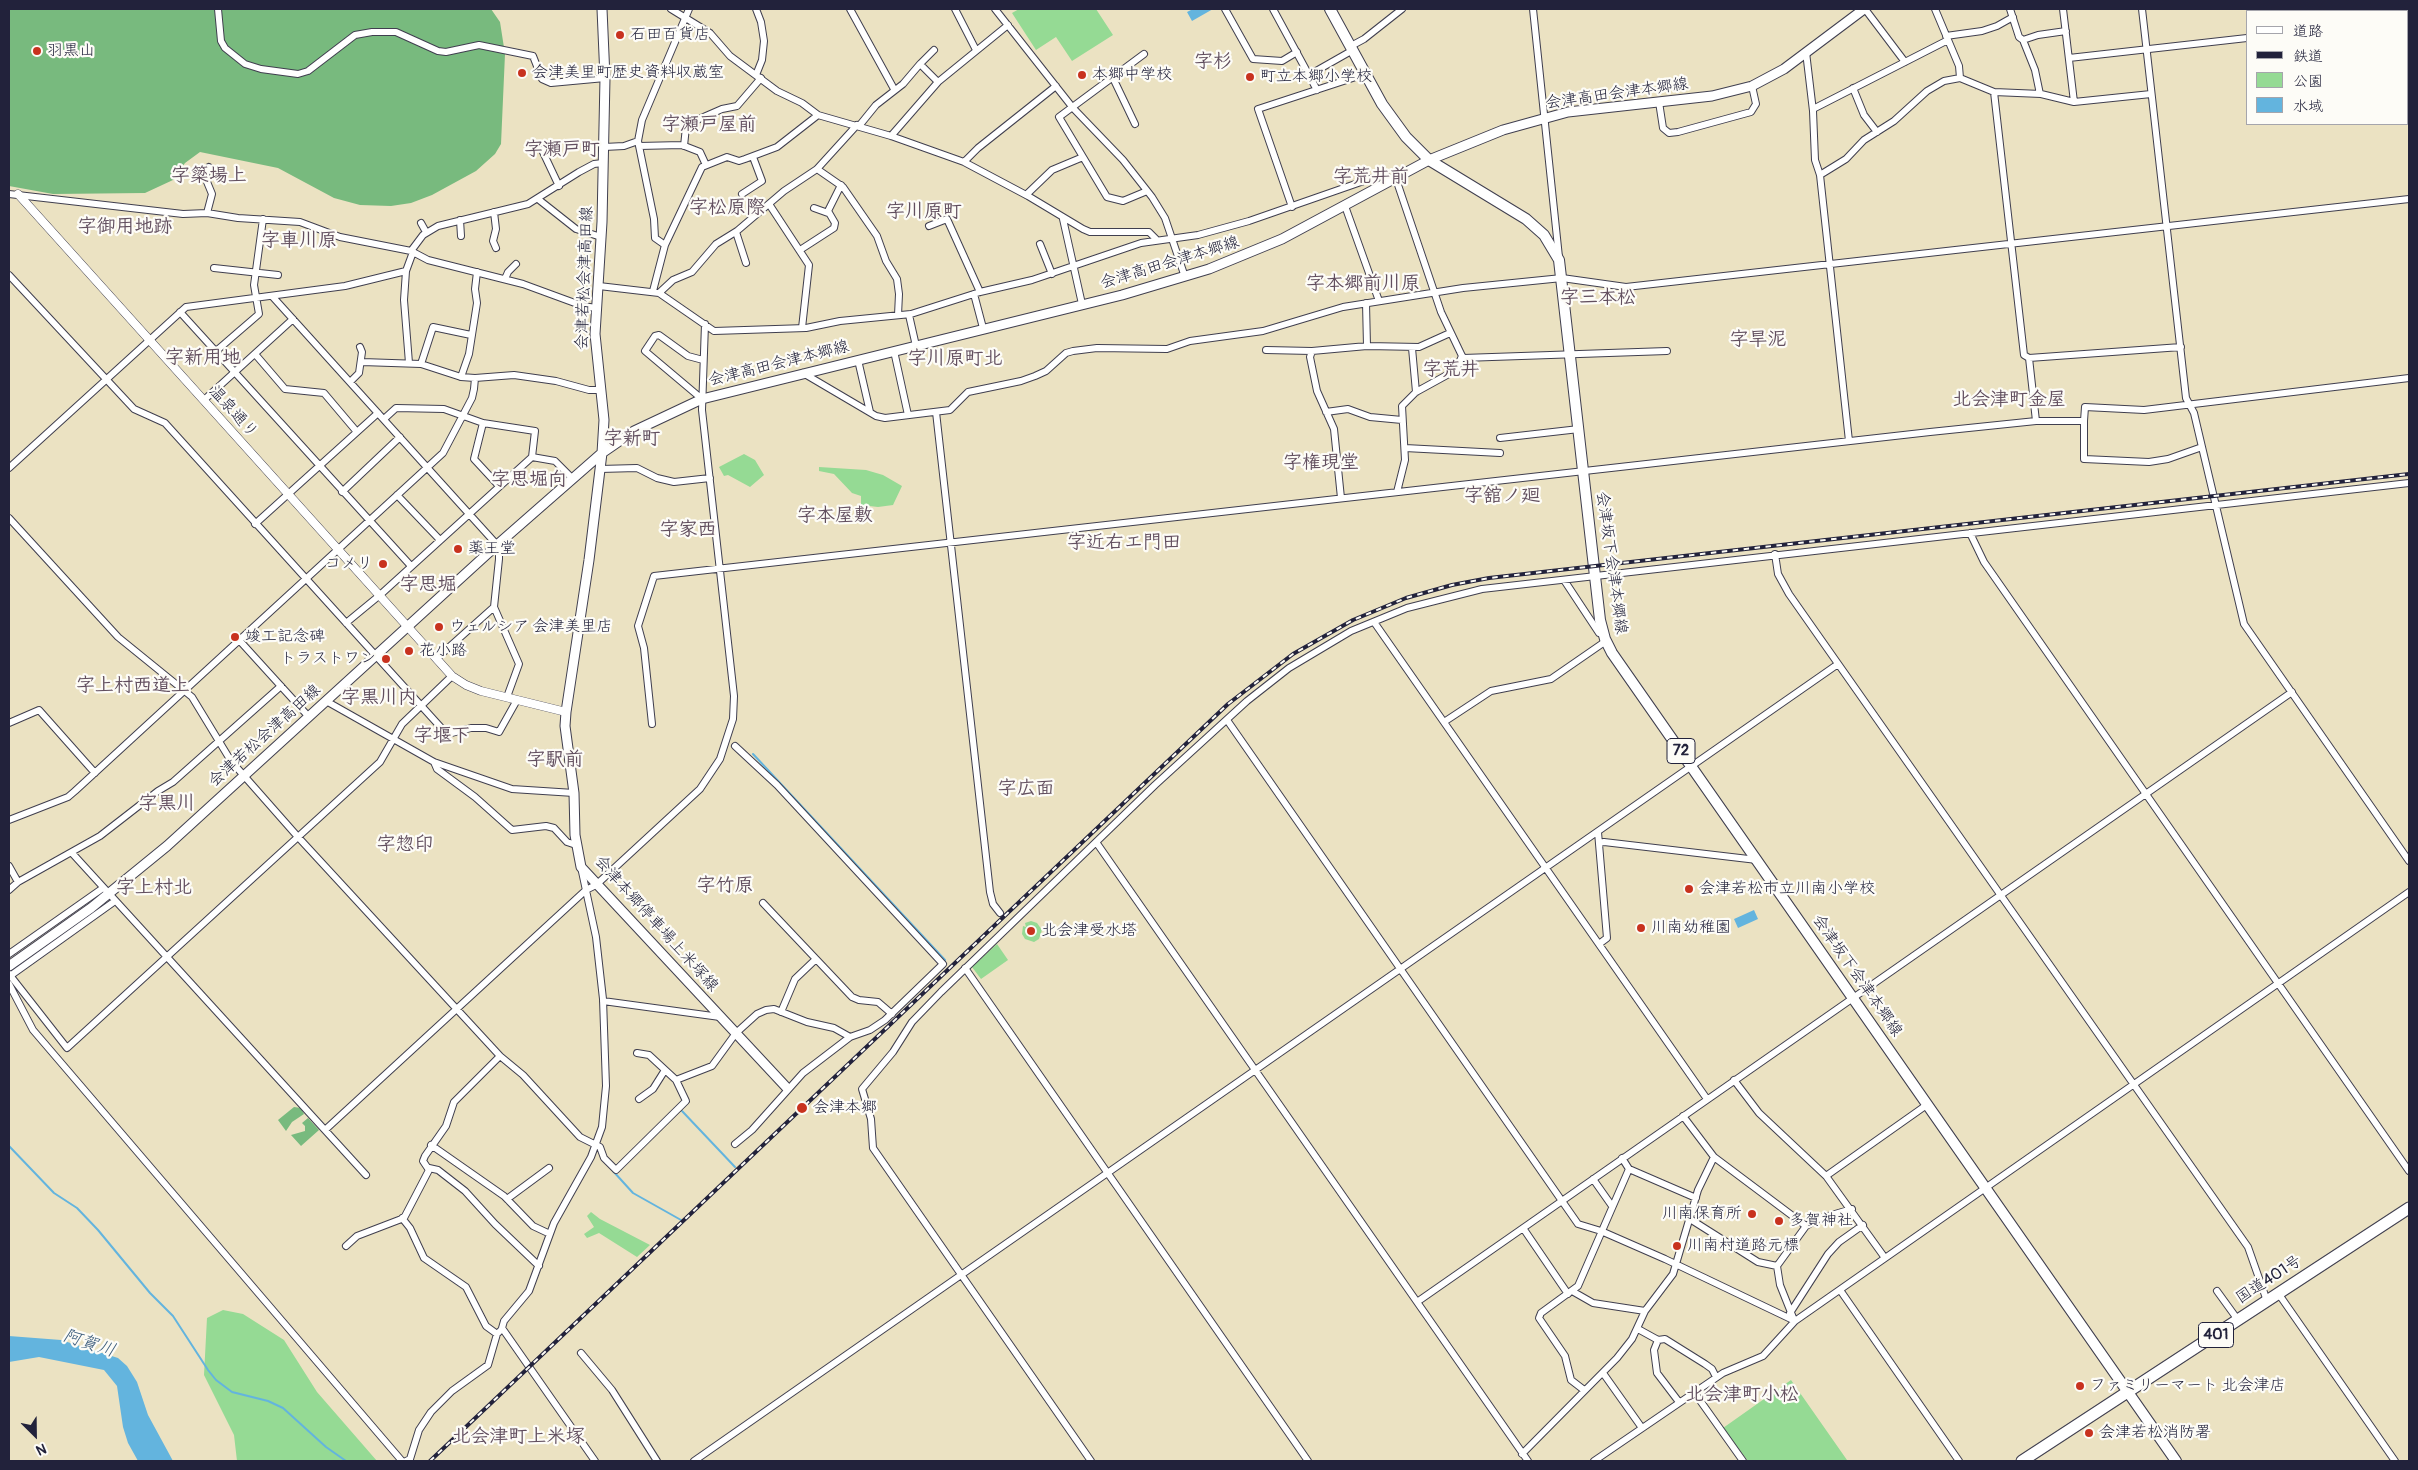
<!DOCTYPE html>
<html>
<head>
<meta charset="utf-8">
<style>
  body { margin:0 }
  #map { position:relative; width:2418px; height:1470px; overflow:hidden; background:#ebe2c2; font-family:Pangolin,"Klee One",sans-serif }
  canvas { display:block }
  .frame { position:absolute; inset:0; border:10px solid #22223b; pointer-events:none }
  .legend { position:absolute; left:2246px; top:10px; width:162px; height:115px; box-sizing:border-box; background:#fdfcf7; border:1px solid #a5a5ac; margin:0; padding:6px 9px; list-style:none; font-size:15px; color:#22223b }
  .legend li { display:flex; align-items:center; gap:10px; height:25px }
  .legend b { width:25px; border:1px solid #a5a5ac }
  .north { position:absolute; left:10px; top:1410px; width:50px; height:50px; -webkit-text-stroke:4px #fdfcf7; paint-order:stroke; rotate:157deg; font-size:14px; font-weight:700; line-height:20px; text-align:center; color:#22223b }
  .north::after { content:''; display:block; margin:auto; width:18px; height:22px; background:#22223b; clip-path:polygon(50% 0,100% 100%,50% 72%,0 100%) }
</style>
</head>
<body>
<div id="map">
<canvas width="2418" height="1470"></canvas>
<div class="frame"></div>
<ul class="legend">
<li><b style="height:6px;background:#fff"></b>道路</li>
<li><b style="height:6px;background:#22223b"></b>鉄道</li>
<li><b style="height:14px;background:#95da94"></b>公園</li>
<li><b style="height:14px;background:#63b4de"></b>水域</li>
</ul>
<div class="north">N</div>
</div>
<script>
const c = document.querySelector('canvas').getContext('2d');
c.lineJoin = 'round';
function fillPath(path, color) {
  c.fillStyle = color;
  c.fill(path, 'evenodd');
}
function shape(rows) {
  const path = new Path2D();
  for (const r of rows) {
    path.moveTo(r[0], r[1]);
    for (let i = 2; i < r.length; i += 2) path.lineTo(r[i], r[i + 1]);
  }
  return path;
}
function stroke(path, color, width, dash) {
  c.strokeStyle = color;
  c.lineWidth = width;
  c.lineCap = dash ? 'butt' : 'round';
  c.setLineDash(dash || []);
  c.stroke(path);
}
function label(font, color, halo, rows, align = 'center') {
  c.font = font + ' Pangolin,"Klee One",sans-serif';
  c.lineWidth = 4.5;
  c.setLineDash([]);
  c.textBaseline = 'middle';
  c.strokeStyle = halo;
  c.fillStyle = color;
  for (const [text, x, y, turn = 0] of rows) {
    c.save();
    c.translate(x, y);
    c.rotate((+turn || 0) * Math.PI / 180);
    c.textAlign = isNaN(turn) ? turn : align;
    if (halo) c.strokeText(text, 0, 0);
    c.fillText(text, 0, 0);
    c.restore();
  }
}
fillPath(shape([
  [1019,9,1096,9,1113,35,1072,61,1056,37,1036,50,1012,13],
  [744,454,755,460,764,475,750,487,728,475,724,476,719,467],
  [819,467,866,470,883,475,902,486,893,505,878,507,861,505,861,496,852,493,834,474,819,471],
  [1031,921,1037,923,1042,930,1039,939,1034,942,1025,939,1022,934,1023,926,1026,927,1025,923],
  [997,944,1008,960,981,979,972,967],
  [591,1212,600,1219,650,1245,637,1257,599,1233,587,1238,584,1234,594,1227,587,1216],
  [223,1310,243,1314,284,1340,317,1392,377,1461,237,1461,234,1435,204,1375,207,1318],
  [1791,1380,1847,1460,1845,1461,1748,1461,1723,1428]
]), '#95da94');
fillPath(shape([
  [9,9,491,9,500,22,505,54,501,144,495,154,476,171,432,195,411,203,391,206,360,205,334,198,278,168,200,152,185,163,173,180,145,193,53,194,9,186],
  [294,1107,301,1108,304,1114,292,1122,286,1131,278,1120],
  [308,1118,319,1130,301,1146,291,1135,305,1131,305,1126,302,1123]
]), '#78ba7e');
fillPath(shape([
  [1193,9,1213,9,1192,21,1187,12],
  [1754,910,1758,919,1738,928,1734,919],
  [9,1336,61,1340,118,1358,127,1366,137,1382,148,1415,173,1461,138,1461,128,1443,123,1427,117,1386,104,1370,39,1357,9,1362]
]), '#63b4de');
stroke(shape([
  [753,754,945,960],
  [682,1111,735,1167],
  [9,1146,54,1193,77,1208,98,1230,150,1293,173,1316,208,1370,216,1380,232,1392,268,1401,283,1408,326,1447,346,1461],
  [613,1171,633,1193,681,1220]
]), '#63b4de', 2);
const minor = shape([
  [218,9,221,41,225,48,245,64,261,69,298,74,308,71,355,35,372,32,396,32,438,51,446,52,479,45,533,56,542,79,551,83,605,78],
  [671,9,710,33,730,56,777,91,802,103,818,115,891,136,964,162,1028,196,1083,229,1090,232,1149,232,1157,240],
  [756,9,761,22,764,41,762,60,756,75],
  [850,9,894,89],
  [955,9,976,50],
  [995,9,1073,108,1123,160,1152,197,1165,218,1185,277],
  [1225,9,1253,59,1282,61,1297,52],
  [1273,9,1317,90],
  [1533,9,1559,257],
  [1865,9,1905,62],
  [1935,9,1959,66,1960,78,1994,92,2024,355,2029,358,2181,347],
  [2010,9,2019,37,2023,40,2035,70,2040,94],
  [2063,9,2074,102],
  [2142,9,2186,398,2194,413,2202,447],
  [2407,19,2409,19],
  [1946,36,1982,31,1997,26,2013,17],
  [2023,40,2038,35,2066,31],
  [1351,46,1364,39,1402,9],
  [1806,52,1813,111,1815,160,1820,175,1849,441],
  [1144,54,1059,117,1107,197,1123,201,1147,191],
  [2069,58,2247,38],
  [920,64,934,50],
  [1309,75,1353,50],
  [1113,78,1135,124],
  [1853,88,1864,115,1877,132],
  [1994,92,2041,94,2074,102,2151,94],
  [1659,102,1663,128,1669,133,1678,132,1751,112,1756,104,1752,86],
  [1813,109,1948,40],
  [859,126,876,105,903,84,920,64,938,82,1008,25],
  [891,136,938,82],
  [638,141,654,219,655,238,665,245,653,291],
  [639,146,682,145,700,152,706,165],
  [684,146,686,127,690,123,722,109,737,106,761,78],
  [604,147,624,146,638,141,642,120,689,9],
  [542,150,559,186],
  [964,162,978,148,1056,86],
  [817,169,843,187,877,236,886,261,897,279,899,294,898,315],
  [1820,175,1846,159,1864,140,1894,121,1927,91,1944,81,1960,78],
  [1396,179,1441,312,1463,358,1667,351],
  [9,194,183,214,207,213,238,218,300,222,340,237,411,251,428,260,523,284,583,306,596,308],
  [742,194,762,181,753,157],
  [1026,195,1052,170,1083,157],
  [538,199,576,229,601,237],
  [769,204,809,265,802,328],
  [1345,206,1379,301],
  [1292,207,1258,109,1365,74],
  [814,208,828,213],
  [494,212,496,229,493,241,496,248],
  [207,213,212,194,205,177,209,167],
  [1063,219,1082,304],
  [460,220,461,236],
  [421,223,426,232],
  [929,226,947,219,980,292],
  [736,232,746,263],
  [1040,244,1052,274],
  [665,245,702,167,727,157,739,161,745,159,777,147,818,115],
  [800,250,834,228,835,223,828,211,841,185],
  [411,251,423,235,438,226,528,204,579,172,594,164,603,163],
  [214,268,278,275],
  [9,275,134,409,165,423,445,732,448,734,471,728,486,728,499,732,517,700],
  [505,279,508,272,516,264],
  [599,286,659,293,714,331,806,328,840,321,911,314,980,292,1032,280,1141,243,1198,235,1249,221,1384,174,1392,181],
  [659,293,673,280,692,272,716,244,737,231,784,191,817,169,857,125],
  [974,294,983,328],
  [272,296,499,547,499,559,494,607,519,664,507,697],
  [1366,303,1367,346],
  [180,312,411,566],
  [909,315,916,346],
  [1412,348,1416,392],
  [1266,350,1312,351,1367,346,1419,347,1450,333],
  [894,351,908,415],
  [1312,351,1310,357,1317,391,1334,429,1341,498],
  [215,352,259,314,254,285,263,219],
  [255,354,285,389,324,393,357,432],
  [2029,358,2036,421],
  [858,360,870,412],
  [362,362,421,364,461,377],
  [409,363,404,300,406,271,413,252],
  [421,364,433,327,471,335],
  [803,373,876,416,885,418,950,410,968,392,1021,381,1035,376,1046,371,1066,353,1073,351,1097,348,1167,349,1190,341,1263,331,1343,307,1463,288,1562,278,1626,287,2409,199],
  [475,378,514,375,556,381,589,390,601,390],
  [350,382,359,373,362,352,360,347],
  [702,399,645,351,655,336,659,335,688,356,703,360],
  [204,400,293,319],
  [936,412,990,892,993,904,1000,913],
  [1326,412,1348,409,1370,417,1402,420],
  [2084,421,2085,407,2144,410,2409,378],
  [483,423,474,459,499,486],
  [1500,438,1579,429],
  [1405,448,1500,453],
  [532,457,555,461,572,478],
  [9,468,186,307,345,286,406,271],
  [600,469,637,468,657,478,674,482,710,478],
  [342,492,400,437],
  [1397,492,1405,460,1402,406,1416,392,1456,370,1462,356],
  [397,495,440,540],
  [9,518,118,637,192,697,231,761,298,837,500,1056,523,1075,580,1137,600,1147,604,1158,616,1170,686,1101,676,1080,649,1055,637,1053],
  [255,524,378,413],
  [1970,533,1984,562,2409,1171],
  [1775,554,1778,574,1789,594,2248,1247,2267,1301],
  [1564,580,1599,633,1604,635],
  [1374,622,1707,1099],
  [346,623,380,595,532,457,535,431,483,423,444,409,396,408,384,419],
  [239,640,309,717],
  [437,658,494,607],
  [326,701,434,762,512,789,574,793],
  [1227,720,1578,1224,1601,1231,1665,1259,1795,1321],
  [1444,722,1491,691,1551,679,1606,641],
  [9,723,39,710,95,773],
  [652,724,644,648,638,626,654,576,1930,432,2036,421,2084,421,2084,459,2149,462,2168,459,2202,447,2244,624,2409,861],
  [434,762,437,769,475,797,512,830,546,826,554,828,567,842,576,845],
  [9,820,68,797,75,791,443,453,472,398,474,389,475,378,461,377,469,354,477,303,475,289,477,272],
  [1598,832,1607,938,1599,944],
  [1096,842,1528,1461],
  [1599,843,1604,842,1757,860],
  [72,853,366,1175],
  [9,866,18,882,100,836,158,791,173,782,281,686],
  [581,867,596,937,603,999,606,1086,602,1127,591,1157,554,1223,529,1291,504,1321,502,1328,595,1461],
  [9,890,18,882],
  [763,903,852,997,859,1000,878,1002,892,1014],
  [9,954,103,888],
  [965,968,1308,1461],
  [9,974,67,1048,380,762,402,724,452,676],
  [10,976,115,901],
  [9,984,33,1030,402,1461],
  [603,1001,720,1017],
  [781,1012,795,979,816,959],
  [676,1080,712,1066,736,1033,757,1014,766,1010,774,1009,807,1022,834,1028,850,1037],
  [1734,1080,1759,1113,1826,1176,1885,1258],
  [639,1099,653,1089,665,1070],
  [1683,1116,1714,1157,1806,1226],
  [325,1130,586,890,596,885,700,789,720,759,733,719,734,696,702,410,705,324],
  [735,1144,752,1130,803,1073,850,1037,870,1030,885,1020,943,964,777,785,735,746],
  [431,1145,504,1196,533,1226,550,1234],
  [429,1168,438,1170,465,1191,495,1224,539,1266],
  [1629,1169,1696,1198],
  [1826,1176,1928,1104],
  [1593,1179,1612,1206],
  [507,1199,549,1168],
  [402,1218,410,1228,424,1258,466,1287,486,1326,497,1334,500,1331],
  [1690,1219,1758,1262,1777,1266],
  [1523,1228,1568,1294],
  [346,1246,357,1236,404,1218,429,1170,423,1161,425,1156,446,1126,454,1102,500,1056],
  [1840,1290,1959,1461],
  [1572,1291,1593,1303,1645,1311],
  [2217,1291,2238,1320],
  [2278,1293,2395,1461],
  [1417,1302,2292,692],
  [1790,1313,1828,1254,1839,1242,1863,1225],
  [1794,1320,1780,1285,1777,1266,1806,1226,1818,1219,1852,1209],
  [1638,1329,1658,1340,1654,1350,1657,1373,1679,1402],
  [1658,1340,1665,1339,1705,1364,1712,1369,1716,1377],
  [581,1353,612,1390,657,1461],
  [1603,1373,1642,1428],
  [1584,1390,1571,1380,1565,1356,1539,1318,1541,1313,1578,1286,1629,1169,1622,1158],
  [1694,1392,1743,1461],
  [1522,1454,1617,1358,1632,1339,1645,1311,1673,1274,1698,1190,1714,1157],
  [406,1461,410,1459,419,1430,431,1412,452,1391,488,1365,497,1334],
  [694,1461,1838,664],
  [1091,1461,873,1148,871,1119,862,1089,893,1052,912,1022,941,992,1155,785,1247,701,1289,668,1351,631,1407,608,1482,589,2409,483],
  [1594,1461,1723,1373,1763,1356,1795,1321,2409,892]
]);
const tertiary = shape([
  [18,194,452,676,466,685,481,691,566,712]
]);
const secondary = shape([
  [9,966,91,908,167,846,497,545,602,453,604,420,595,334,602,222,605,78,602,9],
  [787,1088,581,867,575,835,574,793,565,726,566,712,589,560,602,453,634,431,702,399,1122,295,1209,269,1282,239,1429,160,1503,130,1568,112,1712,96,1752,86,1784,69,1864,9]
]);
const primary = shape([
  [1330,9,1382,104,1406,137,1429,160,1526,219,1544,235,1559,260,1600,620,1605,639,1612,653,2176,1461]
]);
const trunk = shape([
  [2022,1461,2409,1208]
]);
stroke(minor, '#403f4f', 8);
stroke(tertiary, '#403f4f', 9);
stroke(secondary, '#403f4f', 11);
stroke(primary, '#403f4f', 12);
stroke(trunk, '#403f4f', 13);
stroke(minor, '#fff', 6);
stroke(tertiary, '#fff', 8);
stroke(secondary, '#fff', 9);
stroke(primary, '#fff', 10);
stroke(trunk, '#fff', 11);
const rail = shape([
  [430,1461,1228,704,1293,654,1353,620,1406,598,1452,585,1489,578,2409,474]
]);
stroke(rail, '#22223b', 4);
stroke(rail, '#fdfcf7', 2, [5.5]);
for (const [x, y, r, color] of [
  [620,35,5,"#c8321e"],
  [37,51,5,"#c8321e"],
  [522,73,5,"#c8321e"],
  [1082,75,5,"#c8321e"],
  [1250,77,5,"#c8321e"],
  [458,549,5,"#c8321e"],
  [383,564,5,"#c8321e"],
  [439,627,5,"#c8321e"],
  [235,637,5,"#c8321e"],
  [409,651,5,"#c8321e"],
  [386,659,5,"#c8321e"],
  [1689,889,5,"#c8321e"],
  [1641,928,5,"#c8321e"],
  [1031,931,5,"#c8321e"],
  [802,1108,6,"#c8321e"],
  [1752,1214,5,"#c8321e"],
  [1779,1221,5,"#c8321e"],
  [1677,1246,5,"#c8321e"],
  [2080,1386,5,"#c8321e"],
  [2089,1433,5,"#c8321e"]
]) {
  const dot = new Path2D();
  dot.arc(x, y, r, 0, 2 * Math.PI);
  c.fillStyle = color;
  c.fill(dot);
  stroke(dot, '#fdfcf7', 2);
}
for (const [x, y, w] of [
  [1681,751,28],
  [2216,1335,35]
]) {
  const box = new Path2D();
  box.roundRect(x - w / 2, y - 12.5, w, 25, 4);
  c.fillStyle = '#fdfcf7';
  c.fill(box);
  stroke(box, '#22223b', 1);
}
label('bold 15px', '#22223b', null, [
  ["72",1681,751],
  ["401",2216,1335]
]);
label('16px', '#22223b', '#fdfcf7', [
  ["石田百貨店",630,35],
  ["羽黒山",47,51],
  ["会津美里町歴史資料収蔵室",532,73],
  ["本郷中学校",1092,75],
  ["町立本郷小学校",1260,77],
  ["薬王堂",468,549],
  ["コメリ",373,564,"right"],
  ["ウェルシア 会津美里店",449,627],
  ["竣工記念碑",245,637],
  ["花小路",419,651],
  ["トラストワン",376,659,"right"],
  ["会津若松市立川南小学校",1699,889],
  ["川南幼稚園",1651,928],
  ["北会津受水塔",1041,931],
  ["会津本郷",813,1108],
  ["川南保育所",1742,1214,"right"],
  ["多賀神社",1789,1221],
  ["川南村道路元標",1687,1246],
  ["ファミリーマート 北会津店",2090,1386],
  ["会津若松消防署",2099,1433]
], 'left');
label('16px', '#22223b', '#fdfcf7', [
  ["会津高田会津本郷線",1617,94,-8],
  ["会津高田会津本郷線",1170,263,-17],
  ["会津若松会津高田線",585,278,-88],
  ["会津高田会津本郷線",779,364,-14],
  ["温泉通り",233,412,48],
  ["会津坂下会津本郷線",1611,563,82],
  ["会津若松会津高田線",265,736,-42],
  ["会津本郷停車場上米塚線",656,924,48],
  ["会津坂下会津本郷線",1857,976,55],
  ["国道401号",2269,1280,-33]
]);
label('italic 18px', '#3c5c7c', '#fdfcf7', [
  ["阿賀川",89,1344,18]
]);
label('bold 19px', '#624f5f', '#fdfcf7', [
  ["字杉",1213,62],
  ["字瀬戸屋前",709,125],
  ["字瀬戸町",562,150],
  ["字簗場上",209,176],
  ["字荒井前",1371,177],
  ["字松原際",727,208],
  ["字川原町",924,212],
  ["字御用地跡",125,227],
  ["字車川原",299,241],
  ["字本郷前川原",1363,284],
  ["字三本松",1598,298],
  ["字旱泥",1758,340],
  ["字新用地",203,358],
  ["字川原町北",955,359],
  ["字荒井",1451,370],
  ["北会津町金屋",2009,400],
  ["字新町",632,439],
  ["字権現堂",1321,463],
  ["字思堀向",529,480],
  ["字舘ノ廻",1502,496],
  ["字本屋敷",835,516],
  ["字家西",688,530],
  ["字近右エ門田",1124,543],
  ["字思堀",428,585],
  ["字上村西道上",133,686],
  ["字黒川内",379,698],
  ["字堰下",442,736],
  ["字駅前",555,760],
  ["字広面",1026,789],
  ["字黒川",167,804],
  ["字惣印",405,845],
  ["字竹原",725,886],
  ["字上村北",154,888],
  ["北会津町小松",1742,1395],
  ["北会津町上米塚",518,1437]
]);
</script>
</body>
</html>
